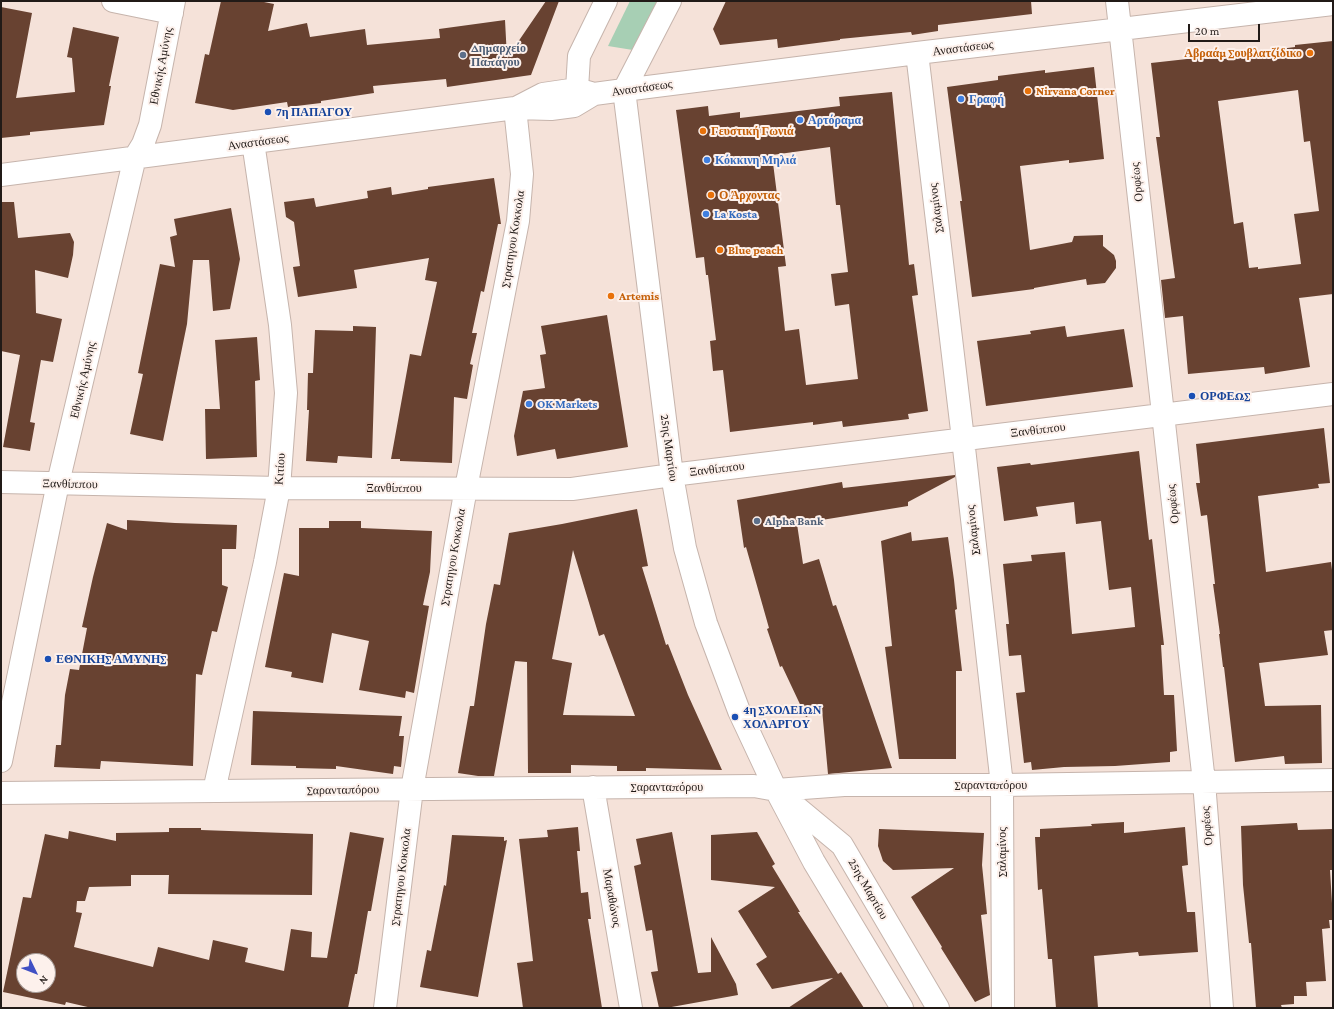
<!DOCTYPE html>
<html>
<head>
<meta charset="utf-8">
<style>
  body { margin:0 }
  #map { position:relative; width:1334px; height:1009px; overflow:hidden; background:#f5e2d9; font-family:"Crimson Pro",serif }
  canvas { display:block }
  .frame { position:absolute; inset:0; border:2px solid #211a17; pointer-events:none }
  .north { position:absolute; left:16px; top:953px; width:40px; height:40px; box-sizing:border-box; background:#fdf1ec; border:1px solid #a59b97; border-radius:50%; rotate:133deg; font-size:11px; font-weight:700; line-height:16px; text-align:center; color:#211a17 }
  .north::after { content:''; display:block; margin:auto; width:14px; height:18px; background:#4050c4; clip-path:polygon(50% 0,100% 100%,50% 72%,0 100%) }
  .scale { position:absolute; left:1188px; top:24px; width:72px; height:18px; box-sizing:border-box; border:2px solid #211a17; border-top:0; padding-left:5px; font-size:12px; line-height:14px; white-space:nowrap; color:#211a17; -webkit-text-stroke:3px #fdf1ec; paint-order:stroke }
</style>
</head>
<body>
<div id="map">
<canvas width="1334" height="1009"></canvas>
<div class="frame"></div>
<div class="north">N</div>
<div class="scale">20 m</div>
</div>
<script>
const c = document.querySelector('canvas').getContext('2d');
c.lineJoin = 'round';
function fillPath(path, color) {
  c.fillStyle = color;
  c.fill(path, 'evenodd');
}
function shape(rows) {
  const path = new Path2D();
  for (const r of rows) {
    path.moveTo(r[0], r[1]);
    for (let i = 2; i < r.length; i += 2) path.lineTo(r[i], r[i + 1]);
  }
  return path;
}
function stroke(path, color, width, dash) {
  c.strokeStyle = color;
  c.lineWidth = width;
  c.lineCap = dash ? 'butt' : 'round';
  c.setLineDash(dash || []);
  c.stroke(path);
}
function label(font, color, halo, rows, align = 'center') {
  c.font = font + ' "Crimson Pro",serif';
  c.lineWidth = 4;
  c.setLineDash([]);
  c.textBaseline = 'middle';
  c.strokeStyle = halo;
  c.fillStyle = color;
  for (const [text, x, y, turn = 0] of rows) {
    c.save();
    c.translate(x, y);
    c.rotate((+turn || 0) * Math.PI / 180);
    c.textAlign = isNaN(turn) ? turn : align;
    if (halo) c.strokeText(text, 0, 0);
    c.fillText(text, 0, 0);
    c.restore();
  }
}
fillPath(shape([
  [630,1,664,1,639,51,608,46]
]), '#a7cfb4');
fillPath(shape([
  [221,1,259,1,274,4,268,31,307,23,310,37,365,29,367,45,440,38,439,29,505,20,507,58,546,1,559,1,531,75,447,87,446,79,373,86,374,93,321,101,321,103,288,107,287,102,233,110,195,103,205,54,209,55],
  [726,1,1031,1,1032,14,938,25,938,31,912,35,911,32,840,39,840,40,778,48,777,39,720,45,713,29],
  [1,7,32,13,16,98,75,92,72,58,67,57,73,27,119,37,109,86,111,86,104,125,30,132,30,135,1,138],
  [1333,41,1333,294,1299,298,1310,367,1265,374,1264,367,1188,374,1183,316,1165,318,1161,280,1175,278,1156,137,1160,137,1151,63,1205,57,1205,59,1295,47,1295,45],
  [1298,90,1304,142,1310,141,1319,211,1294,214,1301,264,1258,269,1258,267,1249,268,1243,222,1234,224,1218,101],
  [1094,67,1104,159,1069,163,1069,160,1020,166,1030,250,1072,242,1074,236,1103,235,1103,246,1114,255,1116,261,1116,268,1105,283,1087,285,1086,279,1034,288,1034,289,972,297,960,201,962,201,947,87,998,80,998,76,1045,70,1045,73],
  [892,92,909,265,914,264,918,295,912,296,928,411,908,414,909,419,843,427,842,421,813,425,813,422,730,432,723,370,713,371,710,341,716,340,708,275,706,275,704,257,696,258,676,110,708,106,709,116,740,112,740,118,840,106,839,97],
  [830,147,836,205,840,205,848,272,831,274,835,306,849,304,858,379,806,385,799,329,785,331,778,267,786,266,772,155],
  [494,178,501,224,498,224,484,292,481,291,472,333,477,333,470,364,473,365,467,399,454,397,452,463,400,461,400,459,391,459,410,354,421,356,437,282,425,280,429,258,354,270,357,288,298,297,293,267,300,266,294,222,286,217,284,202,314,198,316,207,368,198,367,191,391,187,392,195,428,189,428,187],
  [1,202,14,202,18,238,70,233,74,242,73,255,68,278,35,270,36,313,62,319,53,362,41,360,30,422,35,423,30,451,3,447,20,355,1,351],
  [231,208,240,259,230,309,213,311,209,260,193,260,187,324,163,441,130,434,143,374,138,373,160,264,175,267,170,237,177,235,174,219],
  [607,315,628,447,557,459,555,449,517,456,514,436,523,391,545,388,540,355,546,354,541,326],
  [353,326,376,327,372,458,338,456,337,463,306,461,309,410,307,410,308,373,313,373,315,330,353,331],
  [1065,326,1067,337,1124,329,1133,387,986,406,977,341,1031,334,1030,331],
  [257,337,260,380,255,381,257,457,206,459,205,409,220,409,215,340],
  [1324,428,1330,483,1318,484,1319,488,1258,496,1266,572,1331,562,1333,578,1333,630,1324,631,1328,655,1259,663,1265,706,1321,705,1322,763,1285,764,1284,756,1235,762,1224,667,1223,667,1219,634,1220,634,1213,584,1215,584,1207,515,1201,516,1196,483,1200,483,1196,444],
  [1139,451,1149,540,1152,539,1164,645,1161,645,1164,695,1174,695,1177,751,1170,752,1170,762,1115,766,1064,767,1032,770,1031,762,1024,763,1016,693,1025,692,1021,655,1009,656,1006,624,1009,624,1003,564,1032,561,1031,555,1065,552,1072,634,1135,627,1131,587,1109,590,1101,521,1076,524,1074,502,1036,507,1038,516,1004,521,997,467,1030,463,1031,465],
  [955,475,955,477,908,502,908,506,797,524,803,564,819,559,833,606,836,605,892,768,828,774,822,709,806,717,782,666,780,667,767,629,769,628,746,547,744,548,737,500,842,482,843,488],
  [637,509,648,566,642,567,666,645,668,644,688,695,722,770,646,768,646,771,617,771,617,766,571,765,571,773,528,773,527,662,515,661,494,776,478,776,458,773,470,706,474,706,486,624,494,584,500,585,509,533,562,524],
  [573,550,599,636,604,634,635,716,563,715,572,663,552,659],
  [127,520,175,523,237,525,236,549,222,549,222,585,228,587,217,632,212,631,202,675,196,674,193,766,101,761,100,769,54,767,56,745,61,745,65,695,70,669,79,670,87,628,82,627,93,577,107,523,127,530],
  [329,521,361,521,361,528,432,531,430,572,423,605,429,606,414,693,406,691,405,698,359,690,369,641,332,633,323,683,291,677,292,672,265,667,284,573,299,576,299,528,329,528],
  [911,532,912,541,948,537,954,580,957,609,955,610,962,671,956,671,956,759,899,759,885,647,892,646,881,541],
  [253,711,402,716,399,736,404,736,401,767,394,766,393,774,336,766,336,769,296,768,296,766,251,765],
  [1124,822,1124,833,1185,827,1188,865,1182,866,1187,912,1195,912,1198,952,1139,956,1138,952,1094,956,1098,1008,1056,1008,1052,959,1048,959,1042,889,1038,890,1035,837,1040,837,1040,829,1092,826,1091,824],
  [1297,823,1298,830,1333,829,1333,870,1330,870,1333,920,1329,920,1330,928,1322,929,1326,981,1306,982,1307,996,1294,996,1294,1004,1281,1005,1282,1008,1256,1008,1251,943,1249,943,1243,885,1241,826],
  [578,827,580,851,577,851,581,893,588,892,591,919,588,919,602,1008,523,1008,517,963,533,961,519,839,548,837,547,830],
  [169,828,201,828,201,830,313,834,312,895,168,894,169,875,131,875,131,886,89,887,85,901,77,901,76,912,82,913,74,947,153,967,158,947,209,960,213,940,248,948,245,962,284,971,291,929,312,932,311,957,327,958,350,832,384,838,371,911,368,911,357,974,355,974,348,1008,92,1008,66,1002,65,1005,3,992,23,897,31,898,45,834,68,839,69,831,116,841,116,833,169,832],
  [24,961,48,961,48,985,24,985],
  [879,829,984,833,982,865,987,914,981,915,990,995,975,1002,941,948,942,947,911,897,954,868,893,870,883,861,878,846],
  [672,832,698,973,711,972,711,937,736,984,738,995,666,1008,659,1008,651,972,658,971,652,930,646,931,634,866,641,864,636,839],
  [757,832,775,864,772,866,800,912,798,912,838,974,841,972,864,1008,788,1008,833,978,772,989,756,964,767,957,738,911,775,887,711,880,711,835],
  [452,835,504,837,504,841,507,840,478,997,420,987,427,950,431,951,444,885,446,886]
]), '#684231');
const minor = shape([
  [113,1,172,13],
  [1117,1,1204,782,1222,1008],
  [917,53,963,439,1002,785,1003,1008],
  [577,89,579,56,606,1],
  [624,90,672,475,685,548,706,623,739,711,776,790,814,862,902,1008],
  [624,90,670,1],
  [516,108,543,94,577,89,591,93],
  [1,175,515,108,551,109,574,106,594,94,624,90,917,53,1333,4],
  [1,482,279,488,572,489,672,475,1333,394],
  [1,761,58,483,135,157,143,144,150,125,174,1],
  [593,787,631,1008],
  [214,791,265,562,279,488,286,393,280,325,253,142],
  [1,793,754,786,776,790,844,785,1002,785,1333,780],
  [783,796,842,845,938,1008],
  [385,1008,412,789,466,488,518,221,522,174,515,108]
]);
stroke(minor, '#c6b4ac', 24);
stroke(minor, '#fff', 22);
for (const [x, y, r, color] of [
  [1310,53,4,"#e8710a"],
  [463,55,4,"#5c6f8a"],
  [1028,91,4,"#e8710a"],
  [961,99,4,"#3f7fe0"],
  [268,112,4,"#1a4fb4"],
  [800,120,4,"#3f7fe0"],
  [703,131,4,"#e8710a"],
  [707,160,4,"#3f7fe0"],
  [711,195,4,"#e8710a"],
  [706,214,4,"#3f7fe0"],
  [720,250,4,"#e8710a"],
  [611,296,4,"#e8710a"],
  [1192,396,4,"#1a4fb4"],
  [529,404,4,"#3f7fe0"],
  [757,521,4,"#5c6f8a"],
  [48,659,4,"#1a4fb4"],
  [735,717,4,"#1a4fb4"]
]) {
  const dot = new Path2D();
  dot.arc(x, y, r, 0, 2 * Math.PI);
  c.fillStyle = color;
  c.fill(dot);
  stroke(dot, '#fdf1ec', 1.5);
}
label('bold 12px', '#4e5e75', '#fdf1ec', [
  ["Δημαρχείο",471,48],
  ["Παπάγου",471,62],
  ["Alpha Bank",765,521]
], 'left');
label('12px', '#211a17', '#fdf1ec', [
  ["Αναστάσεως",963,48,-7],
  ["Εθνικής Αμύνης",161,66,-79],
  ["Αναστάσεως",642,88,-8],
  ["Αναστάσεως",258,142,-8],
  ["Ορφέως",1137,182,-96],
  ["Σαλαμίνος",936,208,-97],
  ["Στρατηγου Κοκκολα",513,239,-81],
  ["Εθνικής Αμύνης",83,380,-77],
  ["Ξανθίππου",1038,430,-7],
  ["25ης Μαρτίου",669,448,82],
  ["Κιτίου",280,469,-86],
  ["Ξανθίππου",717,469,-7],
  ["Ξανθίππου",70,484,1],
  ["Ξανθίππου",394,488],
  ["Ορφέως",1173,504,-96],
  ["Σαλαμίνος",973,530,-96],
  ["Στρατηγου Κοκκολα",453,557,-80],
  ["Σαρανταπόρου",991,785],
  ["Σαρανταπόρου",667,787],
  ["Σαρανταπόρου",343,790,-1],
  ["Ορφέως",1207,826,-95],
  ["Σαλαμίνος",1002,852,-90],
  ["Στρατηγου Κοκκολα",401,877,-83],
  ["25ης Μαρτίου",868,889,60],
  ["Μαραθώνος",612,898,80]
]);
label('bold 12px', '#c56008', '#fdf1ec', [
  ["Αβραάμ Σουβλατζίδικο",1302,53,"right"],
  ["Nirvana Corner",1036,91],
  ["Γευστική Γωνιά",711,131],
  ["Ο Άρχοντας",719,195],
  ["Blue peach",728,250],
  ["Artemis",619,296]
], 'left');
label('bold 12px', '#366cbe', '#fdf1ec', [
  ["Γραφή",969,99],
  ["Αρτόραμα",808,120],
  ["Κόκκινη Μηλιά",715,160],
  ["La Kosta",714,214],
  ["OK Markets",537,404]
], 'left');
label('bold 12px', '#164399', '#fdf1ec', [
  ["7η ΠΑΠΑΓΟΥ",276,112],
  ["ΟΡΦΕΩΣ",1200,396],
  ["ΕΘΝΙΚΗΣ ΑΜΥΝΗΣ",56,659],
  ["4η ΣΧΟΛΕΙΩΝ",743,710],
  ["ΧΟΛΑΡΓΟΥ",743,724]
], 'left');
</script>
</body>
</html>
